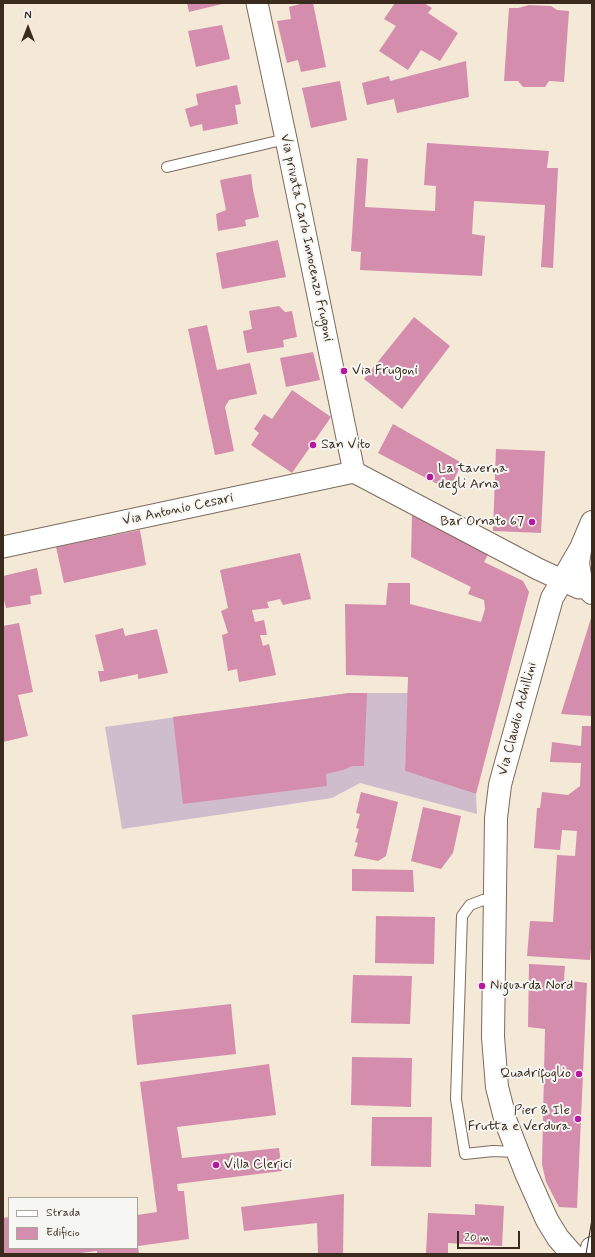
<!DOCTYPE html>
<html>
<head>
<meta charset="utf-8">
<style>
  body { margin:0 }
  #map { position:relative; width:595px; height:1257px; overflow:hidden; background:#f4e8d6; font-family:Mynerve,sans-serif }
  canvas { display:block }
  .frame { position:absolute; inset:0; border:4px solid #3b2a1e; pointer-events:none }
  .legend { position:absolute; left:8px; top:1197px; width:130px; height:52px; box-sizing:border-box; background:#f6f6f2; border:1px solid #aba49d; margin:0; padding:5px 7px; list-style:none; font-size:12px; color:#3b2a1e }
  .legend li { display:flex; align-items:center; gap:8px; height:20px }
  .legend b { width:20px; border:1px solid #aba49d }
  .north { position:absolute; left:8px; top:8px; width:40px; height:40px; -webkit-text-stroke:3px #f6f6f2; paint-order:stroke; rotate:0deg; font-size:11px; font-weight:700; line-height:16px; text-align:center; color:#3b2a1e }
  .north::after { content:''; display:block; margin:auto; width:14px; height:18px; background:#3b2a1e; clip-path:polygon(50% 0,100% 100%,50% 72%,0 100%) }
  .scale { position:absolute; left:457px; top:1231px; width:63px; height:18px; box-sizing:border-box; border:2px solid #3b2a1e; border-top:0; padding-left:5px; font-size:12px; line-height:14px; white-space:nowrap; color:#3b2a1e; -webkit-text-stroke:3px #f6f6f2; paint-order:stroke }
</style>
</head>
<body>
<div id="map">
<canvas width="595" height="1257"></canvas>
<div class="frame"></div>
<ul class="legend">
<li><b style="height:5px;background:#fff"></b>Strada</li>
<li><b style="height:11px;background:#d48dad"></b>Edificio</li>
</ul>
<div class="north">N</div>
<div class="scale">20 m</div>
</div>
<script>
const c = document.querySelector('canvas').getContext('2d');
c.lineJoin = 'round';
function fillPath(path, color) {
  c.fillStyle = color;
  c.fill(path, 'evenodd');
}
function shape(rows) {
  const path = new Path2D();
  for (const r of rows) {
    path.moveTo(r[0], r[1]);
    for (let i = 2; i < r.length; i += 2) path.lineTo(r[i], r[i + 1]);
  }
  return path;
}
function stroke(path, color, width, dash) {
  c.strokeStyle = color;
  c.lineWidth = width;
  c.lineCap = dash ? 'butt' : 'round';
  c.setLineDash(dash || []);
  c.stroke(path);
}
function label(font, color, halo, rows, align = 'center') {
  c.font = font + ' Mynerve,sans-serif';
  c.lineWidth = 4;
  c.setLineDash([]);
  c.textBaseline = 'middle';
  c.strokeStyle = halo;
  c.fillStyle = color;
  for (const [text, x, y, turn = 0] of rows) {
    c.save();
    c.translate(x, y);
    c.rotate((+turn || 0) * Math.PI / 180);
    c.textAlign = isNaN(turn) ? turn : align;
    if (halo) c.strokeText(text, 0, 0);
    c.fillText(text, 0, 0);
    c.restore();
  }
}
fillPath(shape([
  [349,693,408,693,405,771,476,794,477,814,360,783,332,798,122,829,105,727]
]), '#cfbdce');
fillPath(shape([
  [187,3,222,3,222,4,189,12],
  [304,3,313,3,326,67,301,72,298,60,287,63,277,21,291,19,289,7],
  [395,3,424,3,432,8,428,13,458,33,440,61,421,50,408,70,379,51,396,26,384,19],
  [529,5,551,6,557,10,569,11,564,82,549,81,545,87,523,87,518,81,504,81,509,8,518,8],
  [222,25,230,59,196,67,188,31],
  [466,61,469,97,397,113,394,99,367,105,362,83,389,76,390,81],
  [340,81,347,120,311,128,302,88],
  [237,85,241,104,235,105,238,124,203,131,202,124,190,127,185,109,198,105,196,94],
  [427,143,549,151,547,168,558,168,553,268,541,267,545,205,474,201,472,234,485,236,482,276,360,270,361,252,351,251,357,158,368,159,365,207,435,211,436,186,424,185],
  [251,174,253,190,259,217,245,220,246,226,218,231,216,214,226,210,220,180],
  [278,240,286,277,222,289,216,253],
  [279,306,285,312,292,311,297,337,283,340,284,347,247,353,243,331,252,329,249,311],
  [414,317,450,346,402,409,364,379],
  [207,325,217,370,250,363,257,394,229,400,225,407,234,451,215,455,188,329],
  [313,352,320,380,286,387,280,358],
  [292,390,331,417,292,473,251,445,259,433,254,429,264,414,272,419],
  [393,424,462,463,449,490,378,453],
  [496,449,545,451,541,533,493,531],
  [412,515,489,553,484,562,523,581,529,592,476,794,405,771,408,677,346,675,345,604,386,605,388,583,410,583,410,604,481,622,485,609,484,600,468,594,471,587,411,557],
  [140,530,146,565,64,583,56,547],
  [300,553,311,599,283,605,280,599,267,602,269,608,252,610,255,622,264,620,267,635,260,635,263,646,269,644,276,675,239,682,237,669,228,671,222,635,228,633,221,611,228,608,220,570],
  [37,568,42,594,30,596,31,604,6,608,3,596,3,576],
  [592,615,592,716,561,714],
  [19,623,33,692,18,695,28,736,3,742,3,626],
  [123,628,125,636,157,629,168,673,138,679,138,674,100,682,98,671,104,671,95,635],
  [349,693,367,693,364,766,352,766,343,770,326,774,327,786,183,804,173,717],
  [582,726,592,726,592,935,590,960,527,956,530,921,553,922,557,855,575,856,577,831,562,830,560,850,534,848,537,808,540,808,542,792,568,795,580,786,581,763,550,762,552,742,581,746],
  [361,792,398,802,386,856,378,861,354,856,358,843,355,842,359,829,356,828,360,814,356,813],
  [423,807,461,816,453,853,441,869,411,861],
  [352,869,413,870,414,892,352,891],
  [376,916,435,917,434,964,375,963],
  [529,964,565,966,564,980,587,983,577,1208,559,1207,546,1182,542,1164,545,1029,528,1027],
  [353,975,412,976,410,1024,351,1023],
  [231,1004,236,1054,137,1065,132,1015],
  [352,1057,412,1058,411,1107,351,1105],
  [269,1064,276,1115,177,1127,182,1158,279,1148,282,1171,177,1184,178,1191,184,1191,189,1239,138,1246,139,1254,97,1254,97,1251,72,1254,3,1254,3,1218,9,1217,9,1248,137,1248,137,1215,157,1212,140,1082],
  [372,1117,432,1117,431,1167,371,1166],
  [344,1194,343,1254,318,1254,317,1223,244,1231,241,1207],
  [475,1204,504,1206,502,1246,448,1243,448,1254,426,1254,428,1213,475,1215]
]), '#d48dad');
const lane = shape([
  [167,167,286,139],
  [495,901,483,900,470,905,462,916,456,1099,465,1154,493,1151,517,1152]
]);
const street = shape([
  [257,3,286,139,354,472],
  [354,472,538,569,579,588],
  [3,547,354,472]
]);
const secondary = shape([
  [580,550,578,563,580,576,585,586,592,593],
  [572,1254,558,1238,547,1220,526,1173,506,1122,497,1087,493,1037,496,818,500,785,504,770,552,598,581,548,592,522],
  [591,1254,592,1248]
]);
stroke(lane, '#7c6c5e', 12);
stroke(street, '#7c6c5e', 23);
stroke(secondary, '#7c6c5e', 24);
stroke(lane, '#fff', 10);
stroke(street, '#fff', 21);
stroke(secondary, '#fff', 22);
stroke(shape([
  [586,1254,592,1219]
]), '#3b2a1e', 1);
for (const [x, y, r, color] of [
  [344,371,4,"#b5179e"],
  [313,445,4,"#b5179e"],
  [430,477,4,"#b5179e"],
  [532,522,4,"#b5179e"],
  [482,986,4,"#b5179e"],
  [579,1074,4,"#b5179e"],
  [578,1119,4,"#b5179e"],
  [216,1165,4,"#b5179e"]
]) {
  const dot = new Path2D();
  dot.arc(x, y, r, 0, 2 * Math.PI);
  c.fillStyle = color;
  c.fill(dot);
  stroke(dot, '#f6f6f2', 1.5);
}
label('14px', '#3b2a1e', '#f6f6f2', [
  ["Via privata Carlo Innocenzo Frugoni",306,238,78],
  ["Via Antonio Cesari",178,510,-12],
  ["Via Claudio Achillini",518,719,-75]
]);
label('14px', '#3b2a1e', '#f6f6f2', [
  ["Via Frugoni",352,371],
  ["San Vito",321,445],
  ["La taverna",438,469],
  ["degli Arna",438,485],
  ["Bar Ornato 67",524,522,"right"],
  ["Niguarda Nord",490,986],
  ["Quadrifoglio",571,1074,"right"],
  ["Pier & Ile",570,1111,"right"],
  ["Frutta e Verdura",570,1127,"right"],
  ["Villa Clerici",224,1165]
], 'left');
</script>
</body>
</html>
